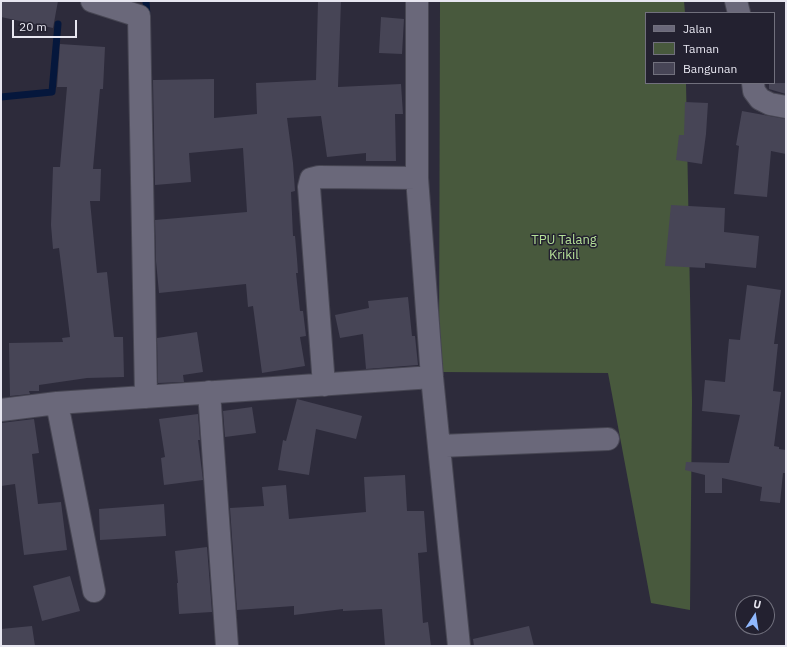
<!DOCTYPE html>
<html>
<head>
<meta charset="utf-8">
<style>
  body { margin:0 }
  #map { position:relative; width:787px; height:647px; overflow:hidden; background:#2d2b3b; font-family:"IBM Plex Sans",sans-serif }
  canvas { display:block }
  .frame { position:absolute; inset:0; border:2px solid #e7e6f0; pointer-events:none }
  .legend { position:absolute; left:645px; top:12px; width:130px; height:72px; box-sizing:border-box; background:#232130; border:1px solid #71707d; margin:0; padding:5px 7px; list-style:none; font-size:12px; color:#e7e6f0 }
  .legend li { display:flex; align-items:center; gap:8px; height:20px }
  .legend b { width:20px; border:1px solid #71707d }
  .north { position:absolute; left:735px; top:595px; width:40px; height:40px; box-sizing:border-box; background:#232130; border:1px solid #71707d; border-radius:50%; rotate:12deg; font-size:11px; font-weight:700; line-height:16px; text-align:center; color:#e7e6f0 }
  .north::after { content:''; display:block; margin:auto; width:14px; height:18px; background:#8fb8fd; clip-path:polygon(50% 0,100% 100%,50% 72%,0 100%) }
  .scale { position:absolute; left:12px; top:20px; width:65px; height:18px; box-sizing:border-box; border:2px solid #e7e6f0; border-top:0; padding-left:5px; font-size:12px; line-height:14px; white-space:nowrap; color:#e7e6f0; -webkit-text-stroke:3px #232130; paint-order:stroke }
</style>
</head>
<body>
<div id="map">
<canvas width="787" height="647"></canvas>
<div class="frame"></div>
<ul class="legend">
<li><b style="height:5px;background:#6a687a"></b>Jalan</li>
<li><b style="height:11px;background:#48593d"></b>Taman</li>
<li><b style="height:11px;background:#474556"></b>Bangunan</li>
</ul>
<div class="north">U</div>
<div class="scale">20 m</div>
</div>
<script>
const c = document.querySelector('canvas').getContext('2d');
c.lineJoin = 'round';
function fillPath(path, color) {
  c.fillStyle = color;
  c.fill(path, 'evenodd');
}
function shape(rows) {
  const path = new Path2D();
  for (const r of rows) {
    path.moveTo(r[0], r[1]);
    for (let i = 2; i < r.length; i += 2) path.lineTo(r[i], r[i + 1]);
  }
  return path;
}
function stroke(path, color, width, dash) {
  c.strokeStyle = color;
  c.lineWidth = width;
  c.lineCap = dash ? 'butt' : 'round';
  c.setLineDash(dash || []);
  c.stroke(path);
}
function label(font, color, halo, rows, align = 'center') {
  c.font = font + ' "IBM Plex Sans",sans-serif';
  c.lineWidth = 3;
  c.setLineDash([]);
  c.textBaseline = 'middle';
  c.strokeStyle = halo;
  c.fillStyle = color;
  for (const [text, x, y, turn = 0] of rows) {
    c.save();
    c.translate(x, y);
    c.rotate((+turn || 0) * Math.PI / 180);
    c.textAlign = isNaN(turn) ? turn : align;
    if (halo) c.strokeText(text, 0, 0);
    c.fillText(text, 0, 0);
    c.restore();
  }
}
fillPath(shape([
  [440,1,684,1,685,13,646,13,646,83,686,83,692,401,690,610,651,603,608,373,439,372]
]), '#48593d');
stroke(shape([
  [146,1,147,17],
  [1,97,52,92,58,24]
]), '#05173c', 7);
fillPath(shape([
  [1,1,58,1,53,28,1,17],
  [318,1,341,1,338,87,401,84,403,114,395,114,396,161,366,161,366,153,327,157,321,116,287,118,293,163,295,191,291,192,293,236,295,236,297,259,298,273,296,273,300,311,303,311,306,336,300,337,305,366,262,373,253,306,248,307,246,284,159,293,156,261,155,220,247,212,243,148,189,153,191,182,155,185,153,80,214,79,214,118,257,114,256,83,316,80],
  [381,17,404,19,402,54,379,53],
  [60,44,105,47,103,89,100,89,93,169,101,169,100,201,90,201,97,273,107,272,114,337,123,337,124,377,87,378,39,385,39,391,29,391,30,394,10,396,9,343,63,342,62,338,70,337,59,248,53,249,51,225,53,167,60,167,67,87,57,87],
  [769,83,786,83,786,94,769,89],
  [685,102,708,103,706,134,702,164,676,160,679,135,684,135],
  [742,111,786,119,786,154,771,151,767,197,734,194,739,146,736,145],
  [671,205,725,208,724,232,759,236,756,268,705,263,705,268,665,266],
  [747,285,781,290,774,344,778,344,773,391,781,392,774,446,779,447,779,449,786,450,786,473,783,473,780,503,760,501,762,487,722,478,722,493,705,493,705,475,685,470,686,462,729,463,740,415,702,411,705,380,725,382,729,339,740,340],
  [408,297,412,336,415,336,418,365,366,369,363,334,340,338,335,315,369,308,368,301],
  [197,332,203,372,183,375,184,382,158,383,157,338],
  [297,399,362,416,356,439,316,429,309,475,278,470,283,440,286,441],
  [252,407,256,433,225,437,223,411],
  [198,414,200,440,198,440,203,480,164,485,161,458,165,457,159,419],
  [34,419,39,453,32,454,38,504,61,502,67,550,24,555,15,484,1,486,1,423],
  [405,475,407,511,424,511,427,552,418,553,423,623,428,622,431,646,385,646,382,609,343,611,343,609,294,615,294,606,237,610,230,508,264,506,262,487,286,485,289,519,366,512,364,477],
  [164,504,166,536,100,540,99,509],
  [207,547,212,612,179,614,177,583,178,583,175,551],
  [70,576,80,611,42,621,33,586],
  [32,626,35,646,1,646,1,629],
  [529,626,534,646,474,646,473,639]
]), '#474556');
const minor = shape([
  [92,1,139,16,146,397],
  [417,1,417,178,432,377,459,646],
  [736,1,739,13],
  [753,83,754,91,760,99,770,104,786,107],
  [324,385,309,187,311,179,319,177,417,178],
  [209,392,227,646],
  [57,403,94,591],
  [1,410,57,403,432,377],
  [440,446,608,439]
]);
stroke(minor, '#474653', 24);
stroke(minor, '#6a687a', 22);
label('13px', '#b5e098', '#232130', [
  ["TPU Talang",564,240],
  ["Krikil",564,255]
]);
</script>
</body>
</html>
